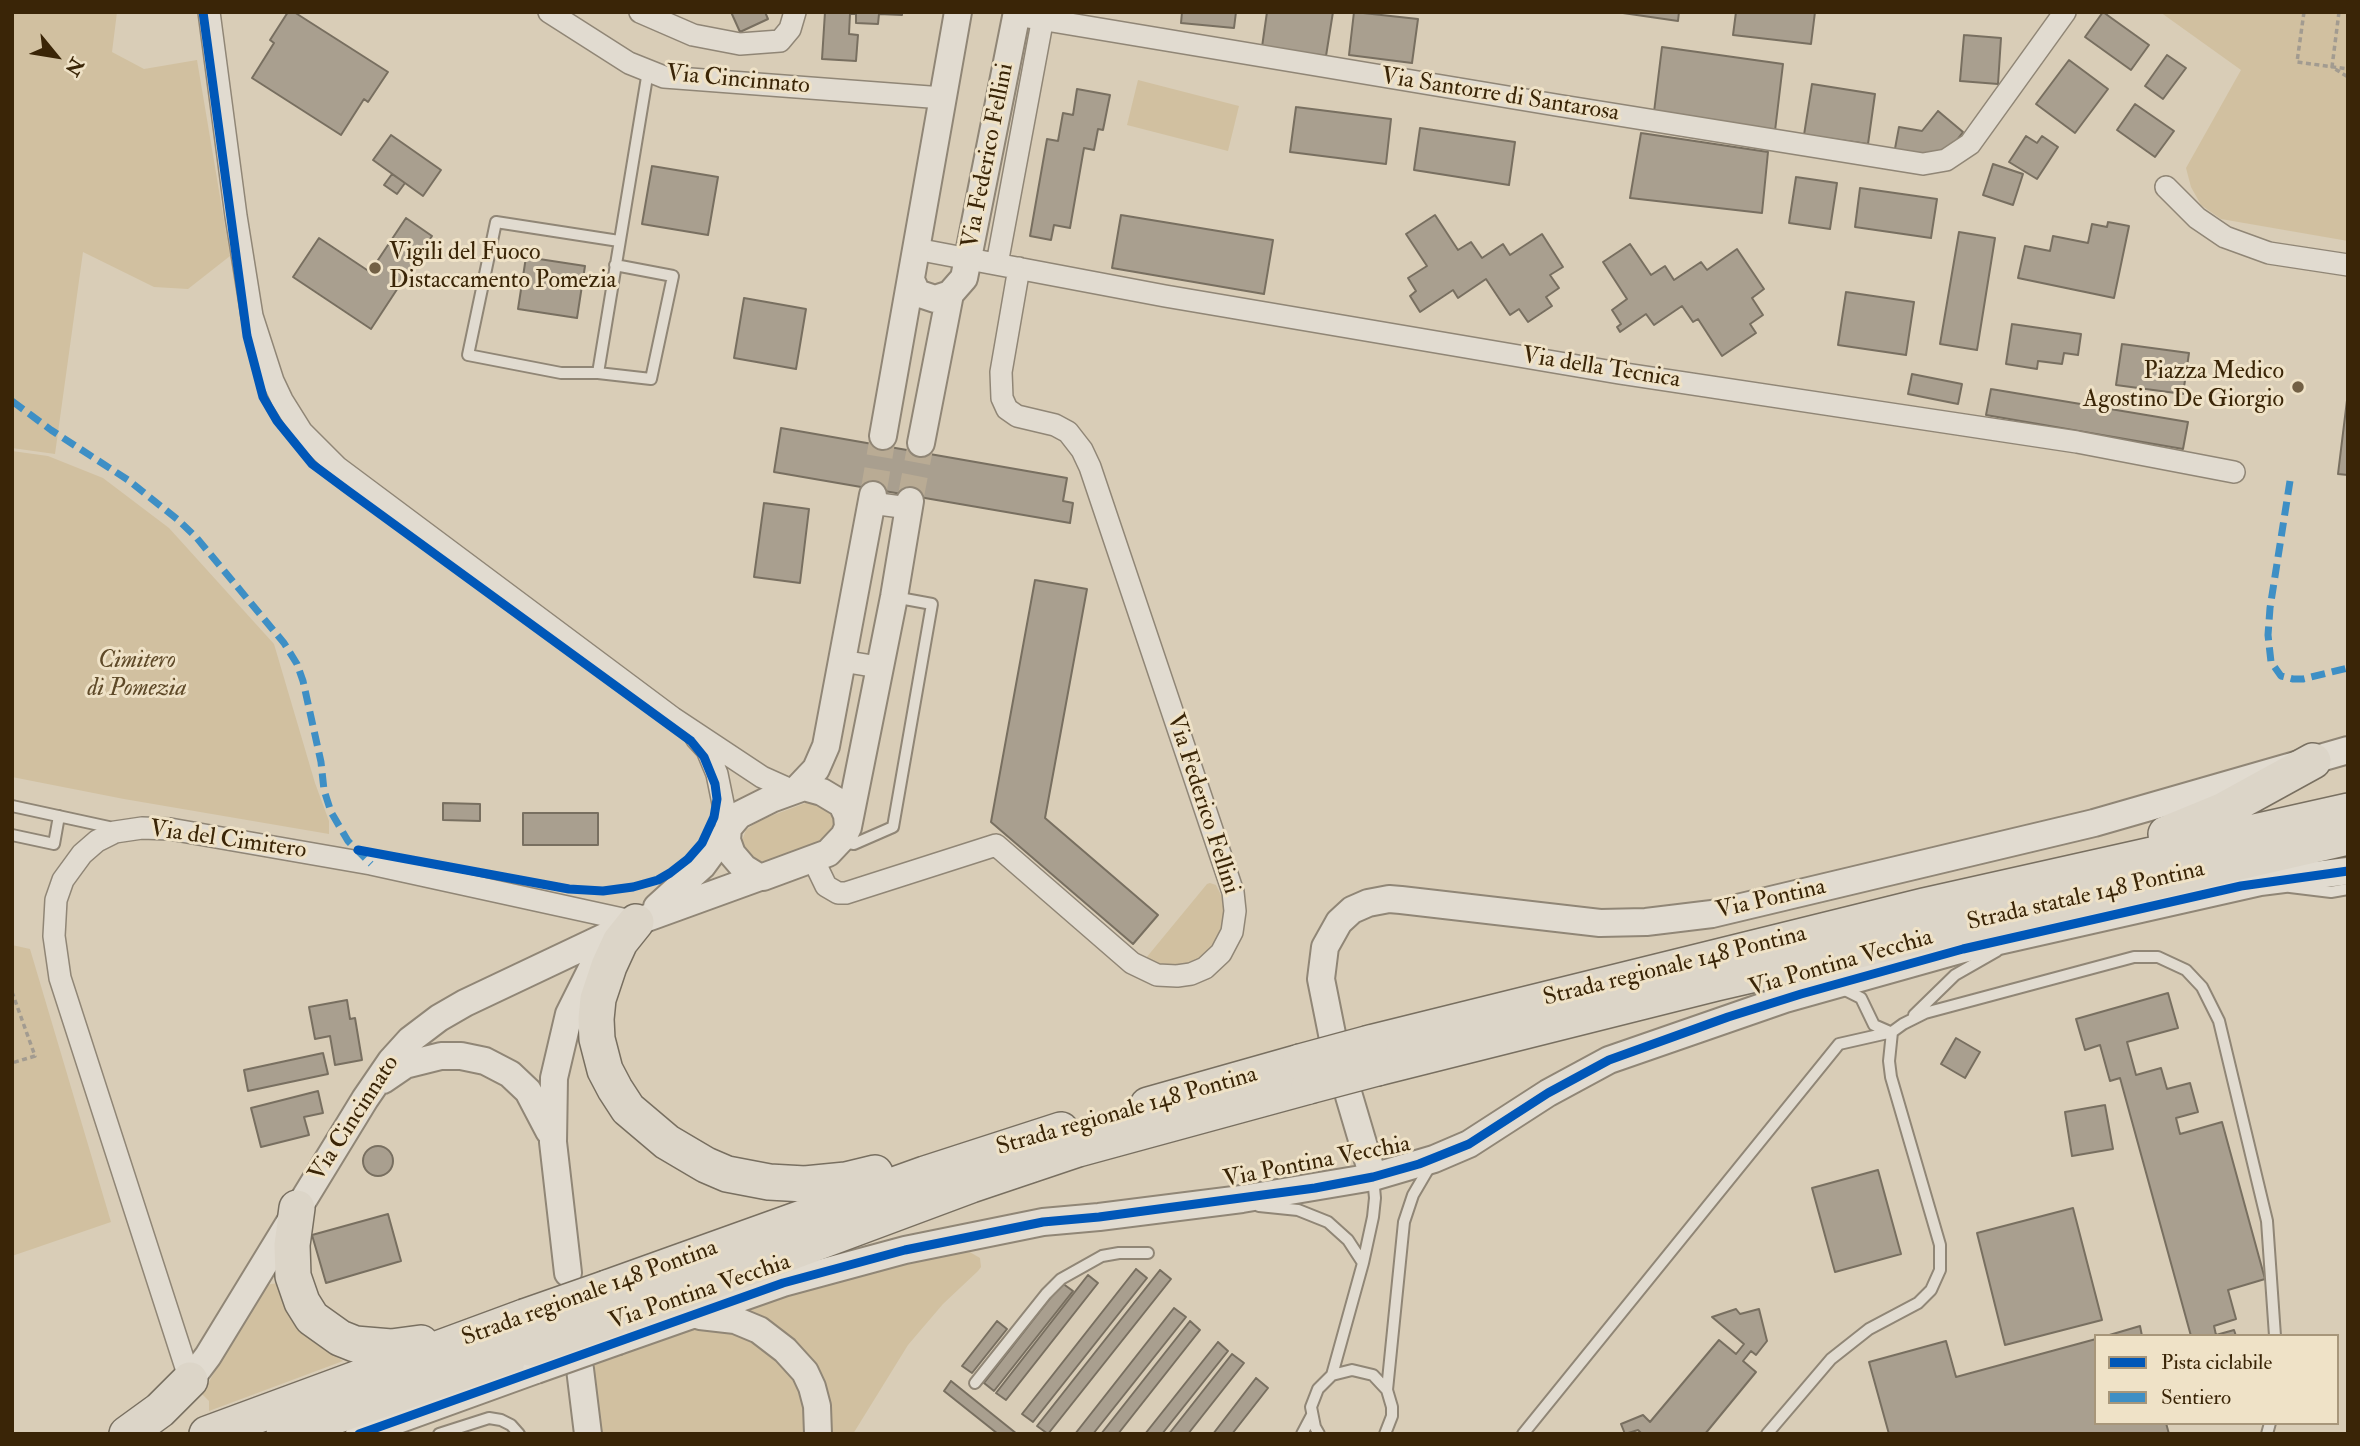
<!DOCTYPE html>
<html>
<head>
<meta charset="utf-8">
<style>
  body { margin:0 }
  #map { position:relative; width:2360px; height:1446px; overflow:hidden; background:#d9cdb7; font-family:"IM FELL Double Pica",serif }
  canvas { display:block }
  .frame { position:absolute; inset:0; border:14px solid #3a2507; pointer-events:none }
  .legend { position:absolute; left:2094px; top:1334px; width:245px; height:91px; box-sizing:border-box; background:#efe2c7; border:2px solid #a7967a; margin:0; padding:9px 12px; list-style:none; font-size:21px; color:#3a2507 }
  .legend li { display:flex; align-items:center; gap:14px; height:35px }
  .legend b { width:35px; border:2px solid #a7967a }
  .north { position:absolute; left:21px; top:21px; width:70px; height:70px; -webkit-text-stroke:5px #efe2c7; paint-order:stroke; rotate:120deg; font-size:19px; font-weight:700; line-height:28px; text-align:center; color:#3a2507 }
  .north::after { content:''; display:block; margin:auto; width:24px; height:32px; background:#3a2507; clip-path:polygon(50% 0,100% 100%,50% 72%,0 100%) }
</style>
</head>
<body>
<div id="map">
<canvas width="2360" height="1446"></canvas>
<div class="frame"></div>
<ul class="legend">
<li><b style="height:9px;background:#0057b8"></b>Pista ciclabile</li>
<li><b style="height:9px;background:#3e8fc5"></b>Sentiero</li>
</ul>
<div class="north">N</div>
</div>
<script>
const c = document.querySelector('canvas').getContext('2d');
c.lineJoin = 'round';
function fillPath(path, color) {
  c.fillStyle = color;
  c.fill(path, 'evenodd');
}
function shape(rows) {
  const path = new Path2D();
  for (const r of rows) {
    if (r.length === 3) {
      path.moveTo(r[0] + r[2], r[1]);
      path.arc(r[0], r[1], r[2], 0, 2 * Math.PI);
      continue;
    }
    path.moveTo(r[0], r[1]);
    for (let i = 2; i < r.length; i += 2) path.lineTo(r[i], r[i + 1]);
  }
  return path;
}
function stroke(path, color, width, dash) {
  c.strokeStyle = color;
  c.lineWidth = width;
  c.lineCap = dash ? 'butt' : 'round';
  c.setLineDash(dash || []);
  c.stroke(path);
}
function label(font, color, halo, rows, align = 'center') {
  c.font = font + ' "IM FELL Double Pica",serif';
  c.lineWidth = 6;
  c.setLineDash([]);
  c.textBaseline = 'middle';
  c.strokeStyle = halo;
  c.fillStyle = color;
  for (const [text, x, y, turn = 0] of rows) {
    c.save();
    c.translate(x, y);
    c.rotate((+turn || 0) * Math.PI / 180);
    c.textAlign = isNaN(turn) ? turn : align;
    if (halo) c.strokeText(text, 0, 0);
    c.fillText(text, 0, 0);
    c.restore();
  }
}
fillPath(shape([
  [12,12,117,12,112,52,144,69,197,60,230,256,188,289,154,287,83,252,55,454,12,448],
  [2160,12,2348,12,2348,241,2221,219,2201,205,2191,187,2186,168,2241,70],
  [1138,80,1239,106,1228,151,1127,125],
  [12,451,48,456,103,478,169,528,274,644,315,783,329,821,329,834,124,799,12,777],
  [811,801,829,806,834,817,833,826,828,835,814,844,762,865,754,865,741,843,746,830,760,820],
  [1210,883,1216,885,1221,895,1225,915,1222,930,1213,946,1201,958,1183,966,1160,965,1146,958,1207,884],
  [12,945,30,949,111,1222,12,1256],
  [968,1251,980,1258,981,1267,978,1271,943,1304,908,1345,853,1434,829,1434,828,1414,738,1308,855,1274],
  [279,1283,299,1328,316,1344,343,1361,209,1411,209,1401,202,1394,264,1285],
  [707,1325,762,1341,800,1382,811,1434,600,1434,591,1364,691,1326]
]), '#d1c0a0');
const building = shape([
  [288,12,294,12,388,72,368,102,364,99,341,135,252,78,274,43,270,40,288,12],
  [731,12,765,12,768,19,740,32,731,12],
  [825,12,902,12,902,15,879,14,878,24,856,23,856,14,850,14,849,34,858,35,856,61,822,59,825,12],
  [1182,12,1236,12,1234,28,1181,23,1182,12],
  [1267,12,1333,12,1326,56,1262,47,1267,12],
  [1354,12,1418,19,1412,63,1349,55,1354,12],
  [1616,12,1679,12,1678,21,1616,12],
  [1736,12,1815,12,1811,44,1733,35,1736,12],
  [2103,12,2149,45,2131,70,2085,37,2103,12],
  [1964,35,2001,38,1998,84,1960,81,1964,35],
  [1662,47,1783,64,1775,131,1654,112,1662,47],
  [2167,55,2186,68,2163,99,2145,86,2167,55],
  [2069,60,2108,89,2075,133,2036,104,2069,60],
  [1812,84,1875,94,1868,144,1804,135,1812,84],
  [1077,89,1110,95,1103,130,1098,129,1094,150,1084,148,1070,228,1054,225,1051,240,1030,236,1047,139,1058,141,1063,113,1073,115,1077,89],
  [2135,104,2174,131,2155,157,2117,130,2135,104],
  [1296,107,1391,119,1386,164,1290,152,1296,107],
  [1938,111,1963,132,1947,153,1925,160,1894,154,1899,127,1922,131,1938,111],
  [1420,128,1515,142,1509,185,1414,170,1420,128],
  [1641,133,1768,152,1762,213,1630,198,1641,133],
  [391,135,441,170,423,196,373,160,391,135],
  [2026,136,2037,143,2042,136,2058,147,2037,179,2009,162,2026,136],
  [1993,164,2023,174,2013,205,1983,195,1993,164],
  [652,166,718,177,708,235,642,224,652,166],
  [392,174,405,183,397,194,384,185,392,174],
  [1796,177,1837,183,1830,229,1789,223,1796,177],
  [1860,188,1937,199,1931,238,1855,227,1860,188],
  [1121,215,1273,240,1264,294,1112,268,1121,215],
  [1435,215,1458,250,1471,242,1482,258,1503,244,1510,255,1542,234,1563,267,1550,275,1559,288,1546,297,1552,306,1528,322,1519,309,1510,315,1486,279,1458,298,1453,290,1420,312,1410,296,1416,291,1408,278,1427,266,1406,234,1435,215],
  [406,218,432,236,371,329,293,277,319,238,370,272,406,218],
  [2108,222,2129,226,2114,298,2018,278,2025,246,2050,251,2053,236,2088,243,2092,224,2107,227,2108,222],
  [1959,232,1995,238,1977,350,1940,344,1959,232],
  [1630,244,1651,275,1665,266,1674,280,1701,262,1707,270,1737,249,1764,289,1752,298,1763,315,1750,324,1756,333,1722,356,1698,319,1693,322,1682,306,1654,325,1646,314,1620,332,1617,327,1621,324,1612,310,1627,299,1603,262,1630,244],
  [526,257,585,266,577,318,518,309,526,257],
  [1846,292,1914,302,1906,355,1838,345,1846,292],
  [744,298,806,309,796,369,734,358,744,298],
  [2012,324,2081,334,2078,355,2064,353,2062,364,2038,361,2037,369,2006,364,2012,324],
  [2122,344,2189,353,2183,394,2116,385,2122,344],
  [1912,374,1962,384,1958,404,1908,394,1912,374],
  [1991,389,2188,422,2183,449,1986,415,1991,389],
  [2348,392,2348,475,2338,474,2348,392],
  [781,428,1067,478,1063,501,1073,503,1070,523,774,472,781,428],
  [764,503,809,509,800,583,754,577,764,503],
  [1035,580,1087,589,1045,818,1158,915,1133,944,991,822,1035,580],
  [443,803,480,804,480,821,443,820,443,803],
  [523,813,598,813,598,845,523,845,523,813],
  [2168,993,2178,1028,2127,1042,2136,1075,2161,1068,2167,1089,2190,1083,2198,1112,2176,1118,2180,1134,2222,1122,2265,1279,2228,1290,2236,1319,2214,1326,2216,1335,2234,1330,2236,1336,2191,1336,2120,1078,2110,1081,2100,1045,2085,1050,2076,1019,2168,993],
  [347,1000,350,1019,355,1018,362,1060,335,1065,330,1036,315,1039,309,1007,347,1000],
  [1956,1038,1980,1052,1965,1078,1941,1064,1956,1038],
  [323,1053,328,1074,248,1091,244,1070,323,1053],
  [318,1091,323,1113,304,1117,309,1135,261,1147,251,1108,318,1091],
  [2105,1105,2113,1149,2072,1156,2065,1112,2105,1105],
  [378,1161,15],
  [1878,1170,1901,1254,1835,1272,1812,1188,1878,1170],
  [2073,1208,2102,1320,2005,1345,1977,1233,2073,1208],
  [388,1214,401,1261,326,1283,312,1235,388,1214],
  [1136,1269,1147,1278,1033,1422,1022,1414,1136,1269],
  [1160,1270,1171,1279,1048,1434,1037,1426,1160,1270],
  [1088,1275,1098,1283,1006,1400,996,1393,1088,1275],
  [1062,1283,1073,1291,994,1391,984,1383,1062,1283],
  [1174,1308,1186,1317,1093,1434,1075,1434,1174,1308],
  [1736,1309,1740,1314,1759,1309,1767,1341,1756,1355,1751,1351,1743,1361,1756,1372,1705,1434,1642,1434,1638,1430,1625,1434,1621,1424,1643,1415,1650,1422,1719,1340,1736,1354,1744,1344,1712,1317,1736,1309],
  [997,1321,1007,1329,972,1373,962,1366,997,1321],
  [1190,1321,1200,1330,1118,1434,1101,1434,1190,1321],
  [2140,1326,2142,1336,2106,1336,2140,1326],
  [2096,1339,2096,1423,2166,1423,2169,1434,1889,1434,1869,1362,1946,1341,1956,1377,2096,1339],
  [1218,1342,1228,1351,1162,1434,1145,1434,1218,1342],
  [1232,1354,1244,1363,1188,1434,1169,1434,1232,1354],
  [1256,1378,1268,1388,1232,1434,1213,1434,1256,1378],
  [951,1381,1017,1434,998,1434,944,1391,951,1381]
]);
fillPath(building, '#a99f8f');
stroke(building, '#786f60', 2);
stroke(shape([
  [873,495,883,436],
  [910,501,921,443]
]), '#b9ab94', 26, [26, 13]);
const service = shape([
  [619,241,496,222,468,355,561,373,598,373,648,71],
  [598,373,651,379,673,276,615,265],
  [12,806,118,829],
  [12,835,54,844,59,816],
  [843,842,854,844,893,827,932,604,894,597],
  [2290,887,2331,892,2348,889],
  [1843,989,1861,998,1874,1025,1890,1032],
  [1914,1015,1955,975,1997,951],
  [1259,1206,1298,1210,1328,1222,1348,1240,1363,1263],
  [1332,1375,1363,1263,1373,1217,1375,1198,1373,1177],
  [975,1383,1046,1294,1061,1279,1102,1256,1119,1253,1148,1253],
  [1387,1390,1404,1222,1413,1195,1430,1166],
  [439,1434,489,1418,501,1420,511,1425,519,1434],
  [1302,1434,1312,1415],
  [1319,1434,1315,1427,1311,1407,1318,1389,1332,1375,1352,1370,1373,1375,1387,1390,1392,1407,1392,1416,1385,1434],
  [1523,1434,1839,1044,1892,1032,1903,1024,1925,1013,2134,957,2158,957,2186,970,2202,987,2219,1021,2267,1221,2275,1336],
  [1767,1434,1831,1359,1869,1329,1918,1303,1931,1290,1940,1270,1940,1245,1891,1077,1889,1061,1892,1032],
  [2267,1434,2270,1423]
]);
const minor = shape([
  [209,12,236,216,252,316,273,381,282,400,302,432,337,467,673,718,762,777,791,790],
  [549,12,629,63,664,77,943,98],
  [640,12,693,35,740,44,780,41,790,29,795,12],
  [1016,15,1556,105,1923,164,1946,160,1970,144,2065,12],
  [2166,187,2197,218,2225,237,2269,253,2348,265],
  [916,249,1165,296,1619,373,2077,442,2234,472],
  [997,264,1044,12],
  [871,503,909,508],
  [842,661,878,667],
  [696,738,707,750,717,774,728,828],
  [813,859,826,886,838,893,846,893,996,845,1132,963,1157,975,1177,976,1191,974,1205,968,1221,953,1232,932,1235,911,1233,892,1090,467,1082,450,1068,432,1055,425,1017,416,1007,409,1002,398,1001,372,1019,268],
  [190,1380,60,978,54,936,56,900,63,880,82,854,97,841,115,832,142,828,170,829,371,864,636,922]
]);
const tertiary = shape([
  [911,280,917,293,935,299,950,294,964,278,1017,12],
  [883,436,958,12],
  [921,443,950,294],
  [799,787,816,769,826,746,873,495],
  [848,827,847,815,842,804,822,792,804,787,771,799,739,815,728,828,727,840,732,854,744,868,757,876,763,877,828,853,844,836,848,827,894,597,910,501],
  [657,907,702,866,727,832],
  [1332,1034,1321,979,1325,947,1339,922,1352,910,1368,903,1389,899,1401,900,1600,923,1646,922,1712,914,2094,823,2348,750],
  [383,1080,405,1065,441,1056,461,1056,485,1061,510,1074,528,1091,549,1131],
  [1349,1096,1373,1177],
  [568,1273,553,1142,554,1078,569,1014,591,970,605,948],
  [700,1316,735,1320,759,1330,785,1350,805,1372,812,1387,817,1406,818,1434],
  [618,1341,783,1283,905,1250,1043,1222,1099,1217,1242,1199,1373,1177,1434,1159,1469,1144,1548,1093,1609,1060,1785,999,1963,949,2260,882,2348,871],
  [580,1369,588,1434],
  [190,1380,208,1356,365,1099,391,1061,410,1040,439,1018,465,1003,636,922,760,877],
  [359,1434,536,1370]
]);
const trunk = shape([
  [2166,834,2222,811,2313,761],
  [636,922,620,942,609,966,598,999,596,1019,597,1039,605,1070,615,1089,628,1109,667,1142,706,1165,727,1174,769,1182,805,1184,846,1180,875,1173],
  [1370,1043,1924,906,2348,811],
  [1377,1068,1716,983,2348,837],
  [1148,1105,1300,1062],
  [297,1208,292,1245,293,1276,302,1302,312,1318,340,1338,355,1344,391,1347,421,1343],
  [607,1288,925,1174,1061,1130],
  [614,1318,971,1185,1078,1149,1309,1086],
  [127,1434,160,1410,190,1380],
  [207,1434,524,1317],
  [284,1434,530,1348]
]);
stroke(service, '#908676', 14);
stroke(minor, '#908676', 24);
stroke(tertiary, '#908676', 30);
stroke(trunk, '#786f60', 38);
stroke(shape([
  [2304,12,2297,62,2348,69],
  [2339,12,2332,67,2348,77],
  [12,992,35,1056,12,1063]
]), '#a29b90', 3.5, [5, 3.5]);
stroke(service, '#e1dbd0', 10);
stroke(minor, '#e1dbd0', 21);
stroke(tertiary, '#e1dbd0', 26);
stroke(trunk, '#dcd5c8', 35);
const tertiaryBridge = shape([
  [536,1370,618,1341]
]);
const trunkBridge = shape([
  [1300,1062,1370,1043],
  [1309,1086,1377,1068],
  [524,1317,607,1288],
  [530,1348,614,1318]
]);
stroke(tertiaryBridge, '#908676', 30, []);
stroke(trunkBridge, '#786f60', 38, []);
stroke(tertiaryBridge, '#e1dbd0', 26);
stroke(trunkBridge, '#dcd5c8', 35);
stroke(shape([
  [12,401,51,430,128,480,177,519,196,537,284,643,297,664,303,681,321,762,324,790,331,812,348,841,371,864],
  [2290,481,2270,608,2268,635,2271,662,2281,676,2293,679,2303,679,2348,668]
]), '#3e8fc5', 7, [14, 7]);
stroke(shape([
  [203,12,247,336,263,397,277,421,312,464,347,490,691,741,704,757,715,784,717,799,714,817,702,843,688,859,670,873,658,880,633,887,603,891,569,889,358,850],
  [359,1434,783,1283,905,1250,1043,1222,1099,1217,1315,1188,1373,1177,1419,1164,1469,1144,1548,1093,1609,1060,1728,1017,1801,994,1963,949,2241,886,2348,871]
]), '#0057b8', 9);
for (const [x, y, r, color] of [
  [375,268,7,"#726045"],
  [2298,387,7,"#726045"]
]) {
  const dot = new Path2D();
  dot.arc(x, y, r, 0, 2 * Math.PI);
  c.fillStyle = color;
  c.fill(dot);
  stroke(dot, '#efe2c7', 2.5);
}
label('24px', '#3a2507', '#efe2c7', [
  ["Via Cincinnato",738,81,5],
  ["Via Santorre di Santarosa",1500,96,9],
  ["Via Federico Fellini",989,156,-79],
  ["Via della Tecnica",1601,369,9],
  ["Via Federico Fellini",1202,804,72],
  ["Via del Cimitero",228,841,8],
  ["Strada statale 148 Pontina",2086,897,-13],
  ["Via Pontina",1771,900,-13],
  ["Via Pontina Vecchia",1841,964,-16],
  ["Strada regionale 148 Pontina",1675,967,-14],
  ["Strada regionale 148 Pontina",1127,1112,-16],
  ["Via Cincinnato",355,1119,-57],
  ["Via Pontina Vecchia",1317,1163,-11],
  ["Via Pontina Vecchia",700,1293,-19],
  ["Strada regionale 148 Pontina",590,1294,-20]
]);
label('24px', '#3a2507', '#efe2c7', [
  ["Vigili del Fuoco",389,254],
  ["Distaccamento Pomezia",389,282],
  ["Piazza Medico",2284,373,"right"],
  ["Agostino De Giorgio",2284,401,"right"]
], 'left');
label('italic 24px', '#5e4928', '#efe2c7', [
  ["Cimitero",137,662],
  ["di Pomezia",137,690]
]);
</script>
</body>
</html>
